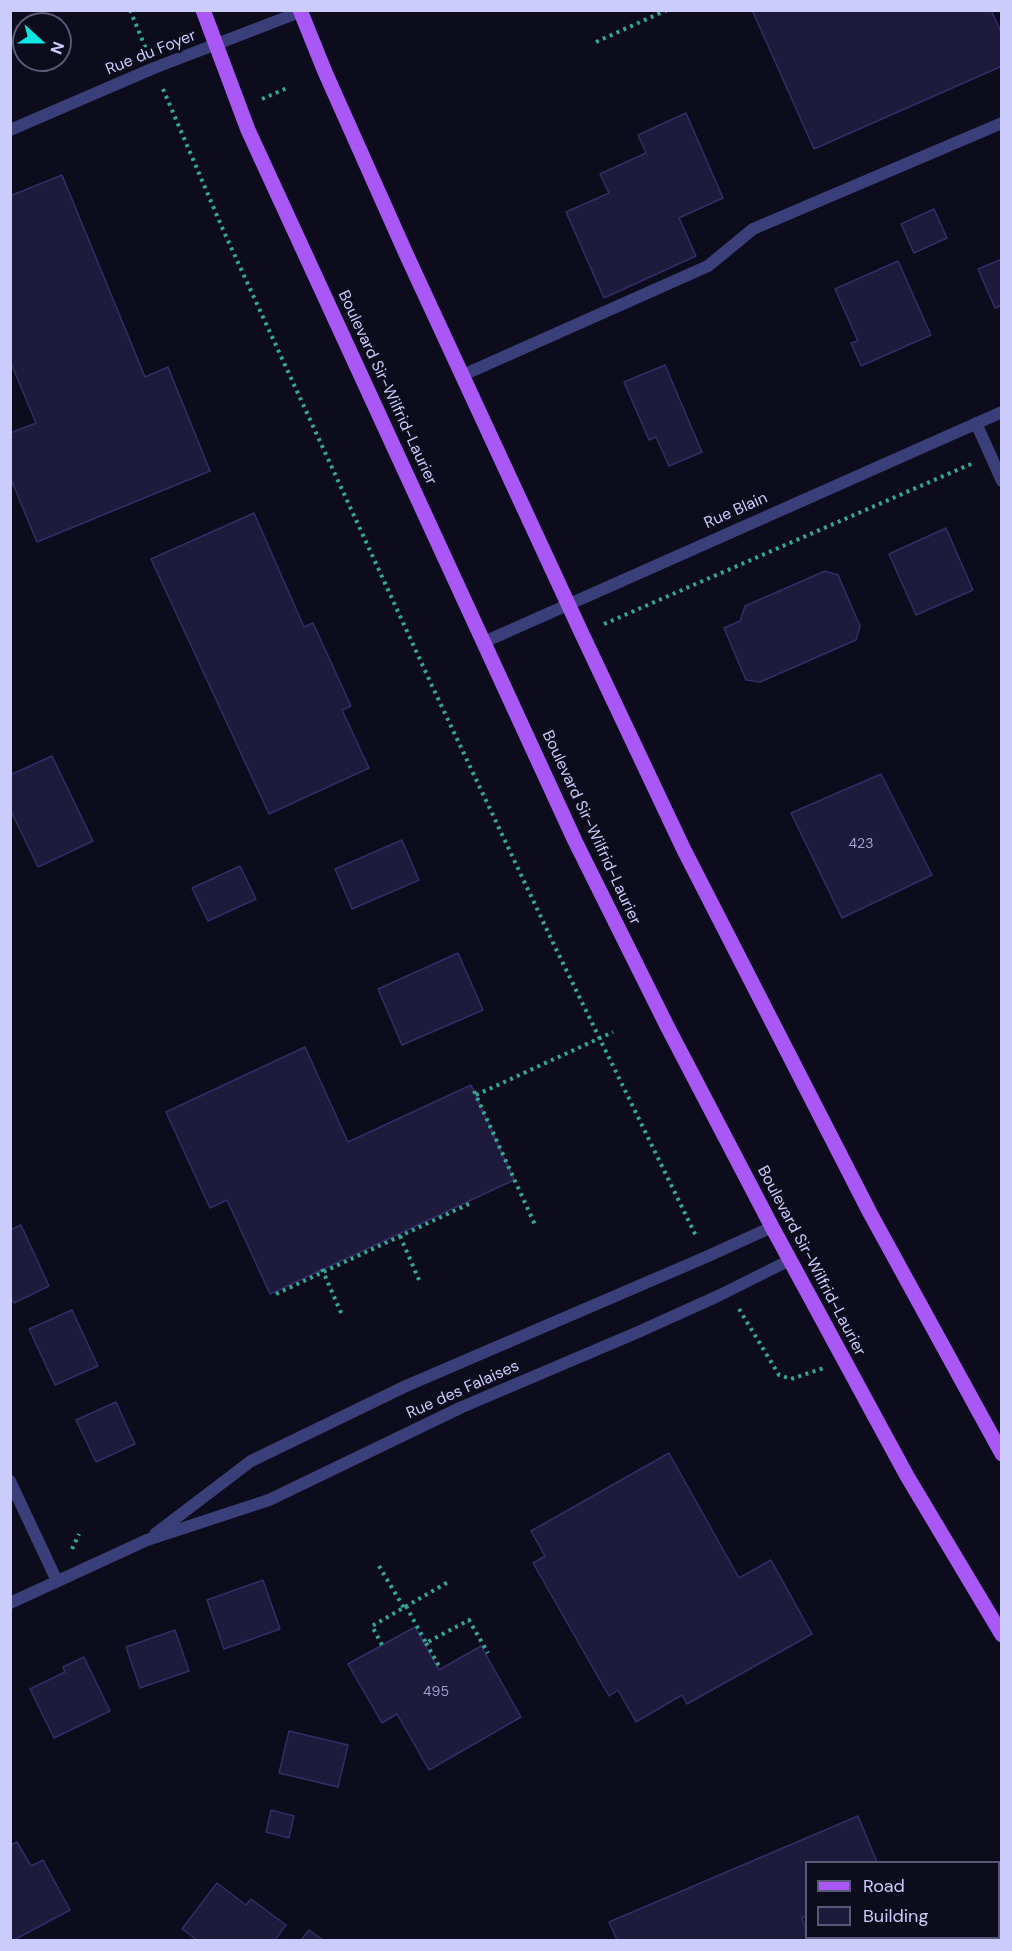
<!DOCTYPE html>
<html>
<head>
<meta charset="utf-8">
<style>
  body { margin:0 }
  #map { position:relative; width:1012px; height:1951px; overflow:hidden; background:#0d0c1c; font-family:"DM Sans",sans-serif }
  canvas { display:block }
  .frame { position:absolute; inset:0; border:12px solid #cbcbfc; pointer-events:none }
  .legend { position:absolute; left:805px; top:1861px; width:195px; height:78px; box-sizing:border-box; background:#0d0c1c; border:2px solid #595876; margin:0; padding:8px 10px; list-style:none; font-size:18px; color:#cbcbfc }
  .legend li { display:flex; align-items:center; gap:12px; height:30px }
  .legend b { width:30px; border:2px solid #595876 }
  .north { position:absolute; left:12px; top:12px; width:60px; height:60px; box-sizing:border-box; background:#0d0c1c; border:2px solid #595876; border-radius:50%; rotate:111deg; font-size:16px; font-weight:700; line-height:24px; text-align:center; color:#cbcbfc }
  .north::after { content:''; display:block; margin:auto; width:21px; height:27px; background:#0de6e3; clip-path:polygon(50% 0,100% 100%,50% 72%,0 100%) }
</style>
</head>
<body>
<div id="map">
<canvas width="1012" height="1951"></canvas>
<div class="frame"></div>
<ul class="legend">
<li><b style="height:8px;background:#a958f6"></b>Road</li>
<li><b style="height:16px;background:#1d1a3c"></b>Building</li>
</ul>
<div class="north">N</div>
</div>
<script>
const c = document.querySelector('canvas').getContext('2d');
c.lineJoin = 'round';
function fillPath(path, color) {
  c.fillStyle = color;
  c.fill(path, 'evenodd');
}
function shape(rows) {
  const path = new Path2D();
  for (const r of rows) {
    path.moveTo(r[0], r[1]);
    for (let i = 2; i < r.length; i += 2) path.lineTo(r[i], r[i + 1]);
  }
  return path;
}
function stroke(path, color, width, dash) {
  c.strokeStyle = color;
  c.lineWidth = width;
  c.lineCap = dash ? 'butt' : 'round';
  c.setLineDash(dash || []);
  c.stroke(path);
}
function label(font, color, halo, rows, align = 'center') {
  c.font = font + ' "DM Sans",sans-serif';
  c.lineWidth = 6;
  c.setLineDash([]);
  c.textBaseline = 'middle';
  c.strokeStyle = halo;
  c.fillStyle = color;
  for (const [text, x, y, turn = 0] of rows) {
    c.save();
    c.translate(x, y);
    c.rotate((+turn || 0) * Math.PI / 180);
    c.textAlign = isNaN(turn) ? turn : align;
    if (halo) c.strokeText(text, 0, 0);
    c.fillText(text, 0, 0);
    c.restore();
  }
}
const building = shape([
  [752,10,991,10,1002,34,1002,66,814,149,752,10],
  [686,113,723,198,679,218,696,256,604,298,566,212,609,193,600,174,646,153,638,135,686,113],
  [62,175,145,377,168,367,210,471,37,542,10,477,10,433,36,423,10,361,10,196,62,175],
  [934,209,947,238,914,253,901,224,934,209],
  [1002,259,1002,305,995,308,978,269,1002,259],
  [898,261,931,335,861,366,851,343,858,341,835,289,898,261],
  [665,365,702,452,669,466,656,437,649,440,624,382,665,365],
  [254,513,304,627,313,623,351,706,342,710,369,768,269,814,151,559,254,513],
  [946,528,973,590,916,615,889,554,946,528],
  [825,571,838,575,860,626,856,640,760,682,746,680,724,628,740,621,745,606,825,571],
  [52,756,93,841,38,867,10,809,10,775,52,756],
  [881,774,932,875,842,918,791,813,881,774],
  [402,840,419,880,352,909,335,869,402,840],
  [240,866,256,899,208,921,192,888,240,866],
  [458,953,483,1010,402,1045,378,989,458,953],
  [305,1047,348,1142,471,1085,514,1180,270,1294,227,1200,210,1208,166,1112,305,1047],
  [21,1225,49,1286,14,1303,10,1296,10,1230,21,1225],
  [72,1310,98,1366,55,1385,29,1329,72,1310],
  [116,1402,135,1444,96,1462,76,1420,116,1402],
  [669,1453,739,1578,771,1560,812,1634,687,1704,682,1695,636,1722,618,1690,609,1696,533,1563,545,1556,531,1531,669,1453],
  [263,1580,280,1629,224,1649,207,1600,263,1580],
  [415,1627,439,1670,481,1646,521,1717,429,1770,397,1714,382,1723,348,1664,415,1627],
  [175,1630,189,1671,140,1688,126,1647,175,1630],
  [84,1657,110,1711,54,1738,30,1689,65,1672,63,1667,84,1657],
  [289,1731,348,1745,338,1787,279,1773,289,1731],
  [271,1810,294,1816,289,1838,266,1832,271,1810],
  [858,1816,877,1862,806,1862,806,1916,802,1918,806,1930,806,1938,810,1938,811,1940,617,1940,609,1922,858,1816],
  [17,1842,31,1866,43,1860,70,1910,14,1940,10,1940,10,1845,17,1842],
  [217,1883,246,1905,251,1899,286,1925,275,1940,197,1940,182,1929,217,1883],
  [309,1930,323,1940,301,1940,309,1930]
]);
fillPath(building, '#1d1a3c');
stroke(building, '#322d67', 1.5);
stroke(shape([
  [130,10,146,49],
  [596,42,667,10],
  [163,89,224,232,433,688,555,947,697,1238],
  [262,99,287,88],
  [604,624,971,464],
  [474,1091,536,1227],
  [476,1095,613,1032],
  [400,1236,419,1280],
  [322,1269,342,1315],
  [276,1294,471,1203],
  [739,1309,779,1375,791,1379,824,1368],
  [72,1549,79,1534],
  [379,1566,404,1608],
  [406,1606,426,1643,469,1620,488,1653],
  [426,1643,439,1666,437,1667],
  [382,1645,372,1626,448,1582]
]), '#33a793', 4, [3, 4.5]);
stroke(shape([
  [463,375,708,266,753,229,1002,123]
]), '#3a3f79', 12);
stroke(shape([
  [10,130,154,68,300,12],
  [976,423,1002,481],
  [484,642,1002,412],
  [10,1481,57,1581],
  [155,1534,251,1461,406,1386,706,1257,772,1227],
  [10,1603,147,1540,269,1500,462,1407,636,1333,718,1296,790,1260]
]), '#3a3f79', 12);
stroke(shape([
  [203,10,248,130,575,841,667,1026,772,1227,907,1476,1002,1635],
  [300,10,325,72,407,256,582,634,684,850,870,1213,1002,1454]
]), '#a958f6', 15);
label('14px', '#a09fcc', null, [
  ["423",861,844],
  ["495",436,1692]
]);
label('16px', '#cbcbfc', '#0d0c1c', [
  ["Rue du Foyer",151,53,-22],
  ["Boulevard Sir-Wilfrid-Laurier",387,388,65],
  ["Rue Blain",736,511,-24],
  ["Boulevard Sir-Wilfrid-Laurier",591,828,65],
  ["Boulevard Sir-Wilfrid-Laurier",811,1261,62],
  ["Rue des Falaises",463,1390,-24]
]);
</script>
</body>
</html>
